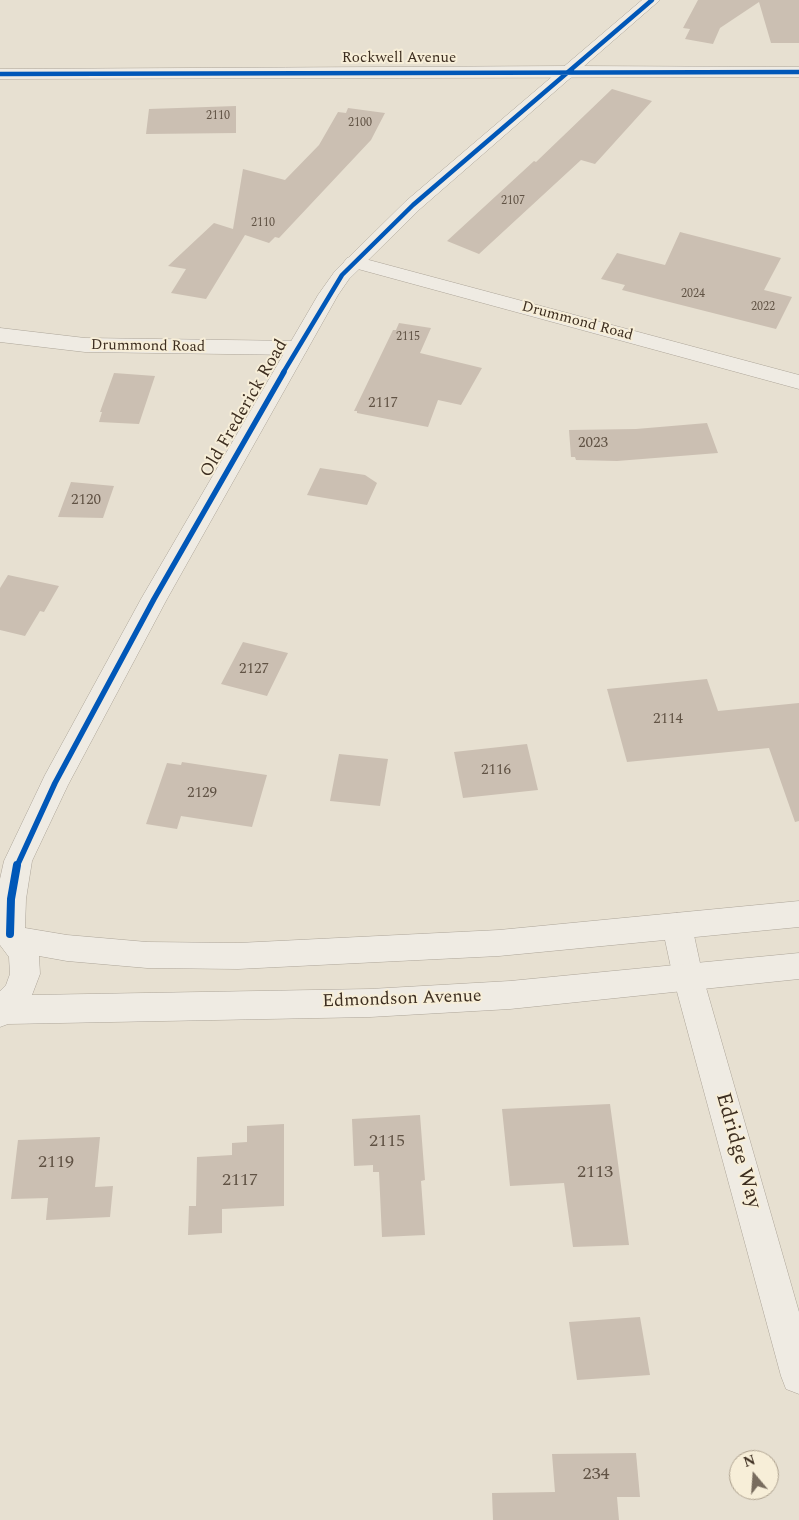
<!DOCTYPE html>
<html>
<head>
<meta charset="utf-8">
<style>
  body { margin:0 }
  #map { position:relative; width:799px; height:1520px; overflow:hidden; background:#e7e0d1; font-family:Spectral,serif }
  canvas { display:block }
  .north { position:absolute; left:729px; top:1450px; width:50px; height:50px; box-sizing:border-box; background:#f7eed8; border:1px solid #ada18e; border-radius:50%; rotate:342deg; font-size:14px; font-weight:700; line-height:20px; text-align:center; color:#3d2e20 }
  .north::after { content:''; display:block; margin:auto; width:18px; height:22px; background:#786c5e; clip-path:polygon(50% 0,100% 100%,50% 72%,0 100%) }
</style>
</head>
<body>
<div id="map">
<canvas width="799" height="1520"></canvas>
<div class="north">N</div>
</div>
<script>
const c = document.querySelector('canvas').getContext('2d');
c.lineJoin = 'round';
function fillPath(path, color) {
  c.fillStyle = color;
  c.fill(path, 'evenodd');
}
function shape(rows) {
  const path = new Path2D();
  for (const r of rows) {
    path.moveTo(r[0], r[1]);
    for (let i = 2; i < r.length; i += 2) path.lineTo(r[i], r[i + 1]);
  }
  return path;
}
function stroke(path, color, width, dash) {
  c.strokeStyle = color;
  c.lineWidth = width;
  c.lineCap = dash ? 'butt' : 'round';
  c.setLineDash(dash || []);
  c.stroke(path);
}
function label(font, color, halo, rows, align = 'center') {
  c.font = font + ' Spectral,serif';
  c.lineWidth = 4;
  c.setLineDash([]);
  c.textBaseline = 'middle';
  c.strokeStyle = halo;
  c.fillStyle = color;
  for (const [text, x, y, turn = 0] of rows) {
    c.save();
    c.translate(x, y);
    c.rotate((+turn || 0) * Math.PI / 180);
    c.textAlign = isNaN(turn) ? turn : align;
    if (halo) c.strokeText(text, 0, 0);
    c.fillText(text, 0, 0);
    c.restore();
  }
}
fillPath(shape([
  [698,0,799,0,799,43,771,43,759,2,720,28,713,44,685,39,690,29,683,28],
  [612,89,652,101,595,164,581,160,479,254,447,241,534,161,536,162],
  [236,106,236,133,146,134,149,109],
  [348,108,385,113,371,140,279,238,275,237,269,243,245,235,206,299,171,293,186,269,168,266,214,223,233,229,243,169,285,180,319,145,338,112,346,113],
  [680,232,781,258,764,290,792,297,776,329,622,290,625,285,601,279,617,253,665,265],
  [399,323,431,328,420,353,482,368,461,405,438,400,428,427,357,413,357,411,354,411,393,330,396,330],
  [114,373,155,376,139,424,99,422,102,412,100,412],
  [707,423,718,453,617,461,576,460,575,457,571,457,569,430,636,429],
  [320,468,365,475,377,483,367,505,307,495],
  [71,482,114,486,103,518,58,517],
  [8,575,59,586,44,612,40,611,25,636,0,630,0,588],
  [243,642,288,653,267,696,221,684],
  [707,679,718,711,799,703,799,821,795,822,769,748,627,762,607,689],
  [527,744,538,790,463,798,454,752],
  [339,754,388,759,380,806,330,801],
  [182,762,267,775,252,827,181,816,177,829,146,824,167,763,181,765],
  [610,1104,629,1245,573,1247,564,1183,510,1186,502,1109],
  [420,1115,425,1180,421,1181,425,1235,382,1237,379,1172,373,1172,373,1165,354,1166,352,1119],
  [284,1124,284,1206,222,1209,222,1233,188,1235,189,1206,196,1206,197,1157,232,1155,232,1143,247,1142,247,1126],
  [100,1137,95,1187,113,1186,110,1217,46,1220,48,1198,11,1199,18,1140],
  [640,1317,650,1375,577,1380,569,1322],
  [636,1453,640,1497,617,1497,619,1520,493,1520,492,1493,555,1492,552,1454]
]), '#cbbfb2');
const minor = shape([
  [570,66,799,67,799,77,0,79,0,69,570,66],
  [354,256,799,375,799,389,347,266,344,262,347,258,354,256],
  [0,328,85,338,297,341,305,343,308,348,305,353,297,355,85,352,0,342,0,328],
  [677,913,688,917,692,926,703,977,799,1312,799,1394,786,1389,781,1376,673,977,662,926,666,917,677,913]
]);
const tertiary = shape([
  [642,0,660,0,420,209,349,279,338,295,167,599,68,785,32,861,26,899,25,928,67,935,147,942,238,943,499,930,799,901,799,927,499,956,238,969,147,968,67,961,39,956,40,974,32,995,370,989,510,981,799,953,799,979,510,1009,370,1017,8,1024,0,1027,0,991,6,985,10,974,9,957,0,945,0,879,4,861,45,775,141,599,318,295,335,271,406,201,642,0]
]);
stroke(minor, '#ada599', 1);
stroke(tertiary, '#ada599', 1);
fillPath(minor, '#efebe3');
fillPath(tertiary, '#efebe3');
stroke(shape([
  [0,74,799,72],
  [283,373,342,275,413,205,652,0]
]), '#0057b8', 4.5);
stroke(shape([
  [17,866,55,783,154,599,284,372]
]), '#0057b8', 5.5);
stroke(shape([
  [10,934,11,899,17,865]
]), '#0057b8', 8);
label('12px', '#605244', null, [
  ["2110",218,117],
  ["2100",360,124],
  ["2107",513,202],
  ["2110",263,224],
  ["2024",693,295],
  ["2022",763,308],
  ["2115",408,338]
]);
label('15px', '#3d2e20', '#f7eed8', [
  ["Rockwell Avenue",399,59],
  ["Drummond Road",577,322,15],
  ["Drummond Road",148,347,1]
]);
label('15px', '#605244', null, [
  ["2117",383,404],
  ["2023",593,444],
  ["2120",86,501],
  ["2127",254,670],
  ["2114",668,720],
  ["2116",496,771],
  ["2129",202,794]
]);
label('18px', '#3d2e20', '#f7eed8', [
  ["Old Frederick Road",245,409,-60],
  ["Edmondson Avenue",402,1000,-2]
]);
label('18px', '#605244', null, [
  ["2115",387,1142],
  ["2119",56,1163],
  ["2113",595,1173],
  ["2117",240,1181],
  ["234",596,1475]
]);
label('21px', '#3d2e20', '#f7eed8', [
  ["Edridge Way",737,1151,74]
]);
</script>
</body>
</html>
